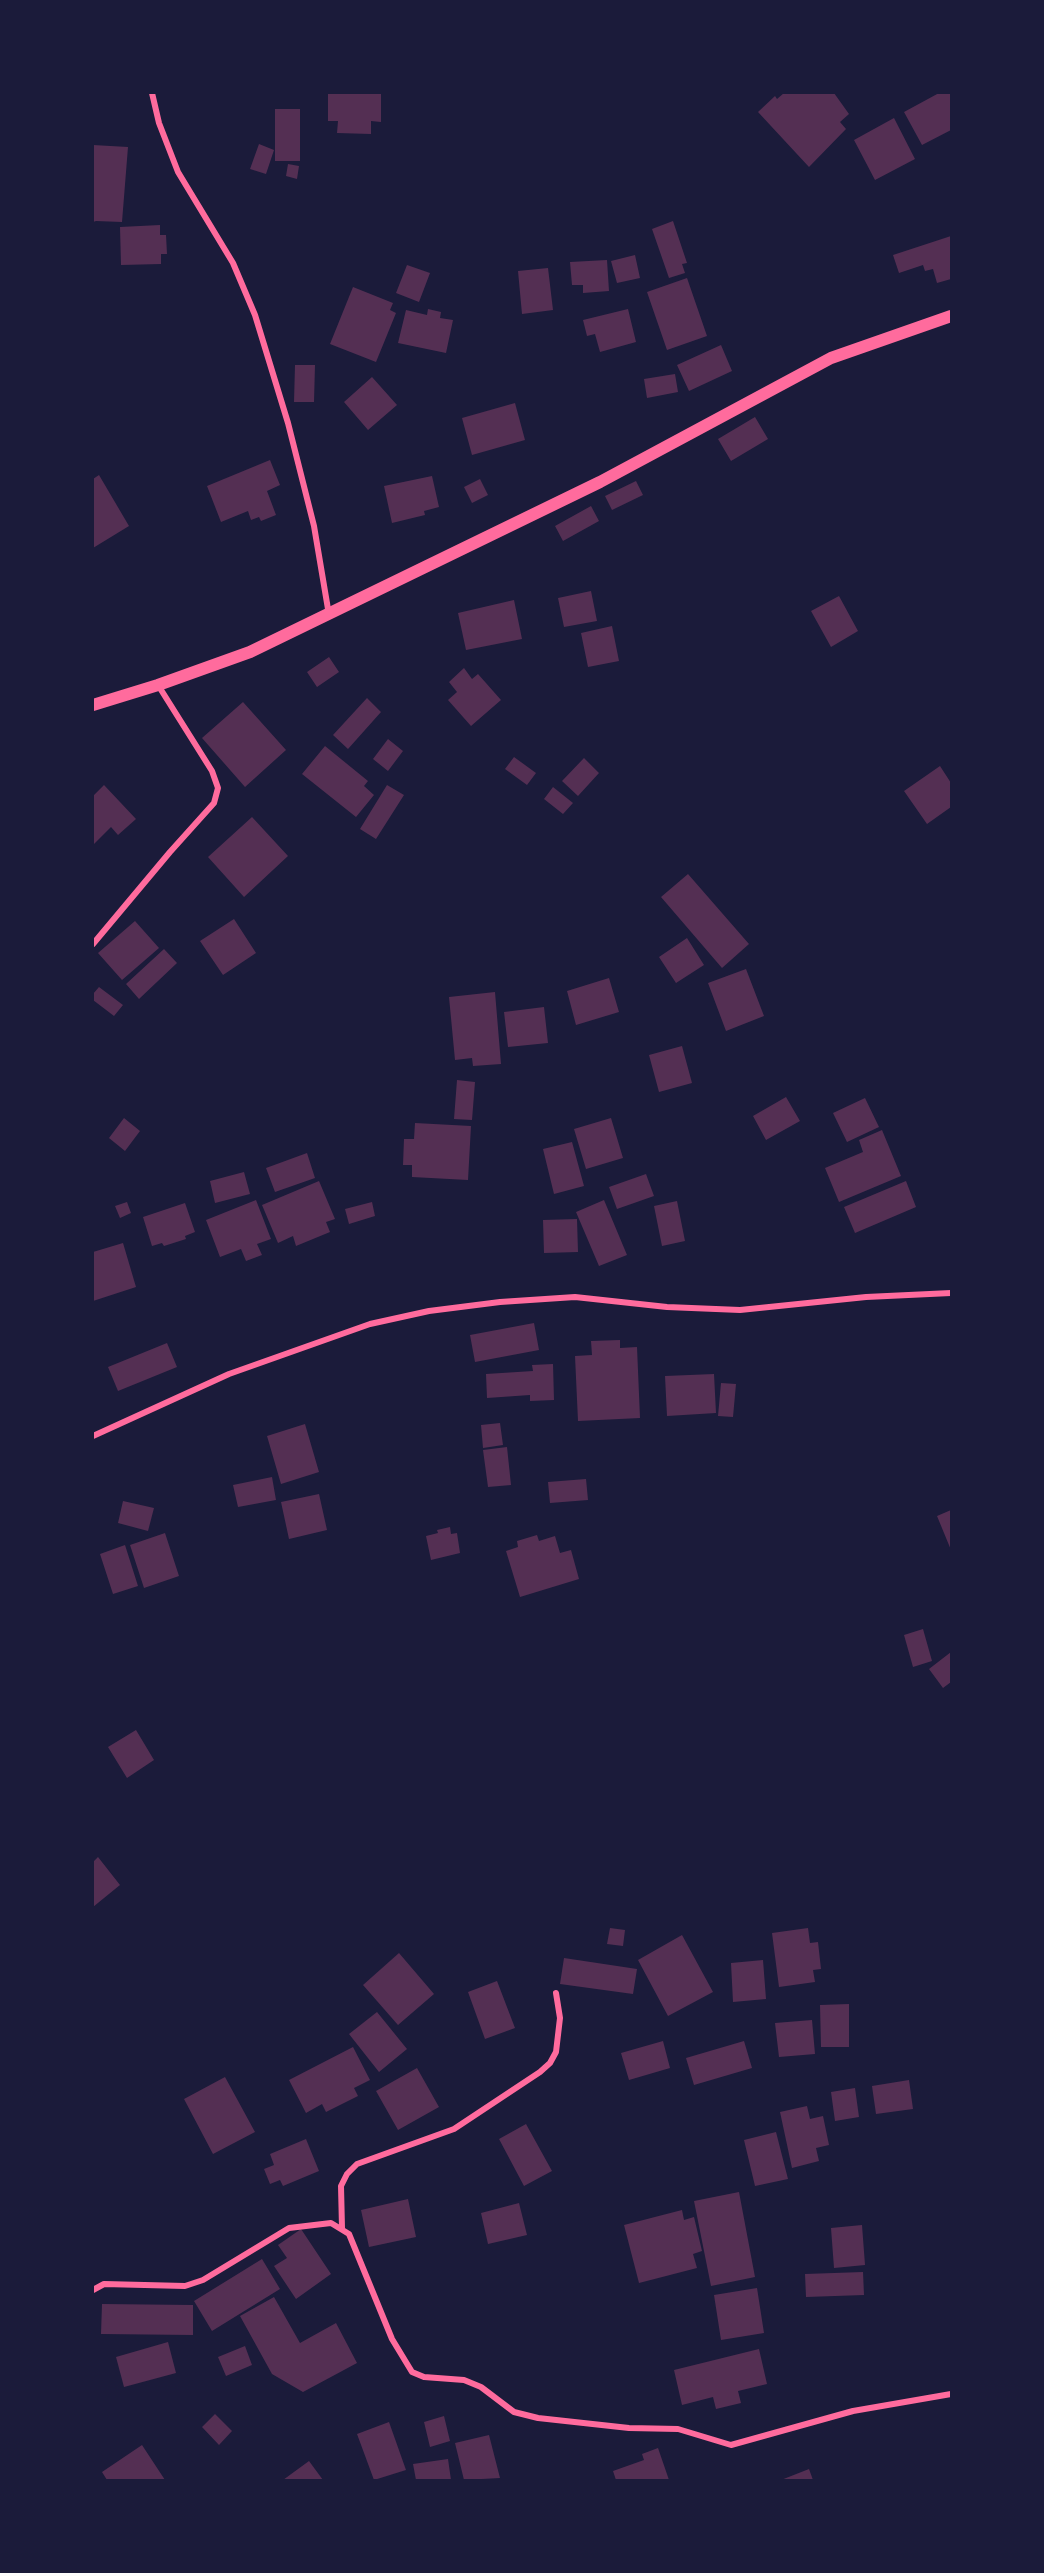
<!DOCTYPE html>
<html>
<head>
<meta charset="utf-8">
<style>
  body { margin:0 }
  #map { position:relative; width:1044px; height:2573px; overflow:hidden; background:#1b1b3a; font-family:Barlow,sans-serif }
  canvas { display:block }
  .frame { position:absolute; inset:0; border:94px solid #1b1b3a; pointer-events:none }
</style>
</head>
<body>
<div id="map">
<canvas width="1044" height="2573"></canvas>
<div class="frame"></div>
</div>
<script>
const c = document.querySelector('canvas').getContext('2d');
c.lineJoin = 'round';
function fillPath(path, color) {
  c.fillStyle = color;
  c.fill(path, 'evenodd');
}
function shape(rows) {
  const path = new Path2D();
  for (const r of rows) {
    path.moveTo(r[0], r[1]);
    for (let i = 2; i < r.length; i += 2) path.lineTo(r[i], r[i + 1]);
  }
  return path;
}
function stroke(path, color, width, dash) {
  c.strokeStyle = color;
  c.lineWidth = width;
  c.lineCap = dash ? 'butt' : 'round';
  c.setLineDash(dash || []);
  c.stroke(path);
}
fillPath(shape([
  [328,93,381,93,381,122,371,121,371,134,337,133,338,121,328,121],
  [784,93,834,93,849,114,840,122,846,129,809,167,758,112,775,96,777,99],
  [939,93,951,93,951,130,922,145,904,112],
  [275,109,300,109,300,161,275,161],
  [894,118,915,159,875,180,854,140],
  [259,144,274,150,266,174,250,169],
  [93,145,128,147,122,222,96,221,93,222],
  [288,164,299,166,297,179,286,176],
  [673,221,687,263,682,264,685,273,669,278,652,229],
  [160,225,160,235,166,235,167,254,161,254,161,264,121,265,120,227],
  [951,236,951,279,937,283,933,269,925,271,923,265,899,273,893,255],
  [635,255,640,278,617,283,611,261],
  [607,260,609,291,583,293,583,285,572,285,570,262],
  [407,265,430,273,419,302,396,293],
  [548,268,553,310,522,314,518,271],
  [687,278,707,336,667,350,647,292],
  [353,287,393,303,390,310,396,313,376,362,330,344],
  [428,309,441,312,440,318,453,320,446,353,398,343,406,310,427,315],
  [628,309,636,342,600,352,595,334,587,336,583,320],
  [721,345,732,371,689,391,677,365],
  [295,365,315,365,314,402,294,402],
  [675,374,678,392,647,398,644,379],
  [372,377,397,405,368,430,344,402],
  [515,403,525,440,472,455,462,418],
  [755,417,768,439,731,461,718,439],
  [270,460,280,485,267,491,276,515,261,521,259,517,251,520,248,511,221,522,207,486],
  [99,475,129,526,93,548,93,479],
  [432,476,439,507,424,511,425,515,392,523,384,486],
  [480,479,488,495,472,503,464,487],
  [636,481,643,495,612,510,605,496],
  [591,506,599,521,563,541,555,526],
  [591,591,597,621,564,627,558,598],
  [839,596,858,631,831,647,811,611],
  [514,600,522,639,466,650,458,613],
  [612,626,619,661,588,667,581,633],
  [329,657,339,672,317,687,307,672],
  [464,668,472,679,478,674,501,700,471,726,448,700,457,692,449,682],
  [367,698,381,712,348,749,333,735],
  [243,702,286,750,245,787,202,738],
  [388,739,403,751,388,771,373,759],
  [325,746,368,781,364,786,374,795,356,817,302,774],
  [514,757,536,773,527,785,505,769],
  [584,758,599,773,578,796,562,781],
  [940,766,951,783,951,807,927,824,904,791],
  [104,785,136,819,118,835,111,827,93,845,93,796],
  [387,785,404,795,376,839,360,829],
  [553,787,573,803,563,814,544,799],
  [252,817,288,856,244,897,208,857],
  [688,874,749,944,722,968,661,897],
  [234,919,256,953,223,975,200,941],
  [135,921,159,948,122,980,98,953],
  [687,938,704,965,676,983,659,957],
  [164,949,177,963,139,999,126,984],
  [746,969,764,1016,726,1031,708,983],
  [609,978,619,1012,576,1025,567,991],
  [99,987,123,1005,114,1016,93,1000,93,994],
  [495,992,501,1064,473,1066,472,1058,455,1060,449,997],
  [544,1007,548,1043,508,1047,504,1012],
  [682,1046,692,1083,659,1092,649,1055],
  [457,1080,475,1082,472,1120,454,1119],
  [786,1097,800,1121,766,1140,753,1116],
  [865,1098,879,1127,847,1142,833,1113],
  [124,1118,140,1131,125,1151,109,1138],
  [611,1118,623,1158,586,1169,574,1129],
  [415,1123,471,1126,468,1180,412,1177,412,1165,403,1165,404,1139,414,1139],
  [882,1130,901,1176,839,1202,825,1168,863,1152,859,1140],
  [572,1142,584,1186,554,1194,543,1149],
  [307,1153,315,1178,275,1192,266,1168],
  [244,1172,250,1194,215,1203,210,1181],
  [646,1174,654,1196,617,1209,609,1187],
  [319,1181,335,1219,326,1222,330,1232,296,1246,293,1236,278,1243,262,1205],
  [906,1181,916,1207,855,1233,844,1207],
  [256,1200,271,1239,257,1244,262,1255,246,1261,241,1249,220,1257,206,1220],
  [604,1200,627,1255,599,1266,576,1212],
  [677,1201,685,1241,662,1246,654,1206],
  [127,1202,131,1213,120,1218,115,1206],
  [372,1202,375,1216,349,1224,345,1209],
  [185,1203,195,1232,185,1236,186,1239,164,1246,162,1243,152,1246,143,1217],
  [577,1219,578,1252,544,1253,543,1220],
  [123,1243,136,1287,93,1301,93,1252],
  [534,1323,539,1350,475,1362,470,1335],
  [620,1340,620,1348,637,1347,640,1418,578,1421,575,1356,592,1355,591,1341],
  [167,1343,177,1367,118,1391,108,1367],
  [553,1364,554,1400,530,1401,530,1395,487,1398,486,1374,533,1371,532,1365],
  [714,1374,716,1413,667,1416,665,1376],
  [721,1383,736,1384,733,1417,718,1416],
  [500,1423,503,1445,483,1448,481,1425],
  [305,1424,319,1472,281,1484,267,1436],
  [507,1447,511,1485,488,1487,483,1450],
  [272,1477,276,1500,238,1507,233,1485],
  [586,1479,588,1500,550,1503,548,1482],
  [319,1494,327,1530,289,1539,281,1502],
  [123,1501,154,1508,148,1531,118,1523],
  [951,1510,951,1550,937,1516],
  [450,1527,451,1534,457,1533,460,1553,431,1560,426,1536,438,1533,437,1530],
  [165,1533,179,1576,144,1588,130,1545],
  [537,1535,539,1541,555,1536,560,1553,571,1550,579,1579,520,1597,506,1551,518,1547,517,1541],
  [125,1545,138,1586,113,1594,100,1554],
  [923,1629,932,1661,913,1667,904,1635],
  [951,1652,951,1682,943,1688,929,1669],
  [136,1730,154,1760,127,1778,108,1747],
  [98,1857,120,1885,93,1907,93,1862],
  [610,1928,625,1930,623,1946,607,1944],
  [808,1928,810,1943,818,1942,821,1969,813,1970,815,1982,779,1987,772,1933],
  [682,1935,713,1992,668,2016,638,1960],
  [399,1953,434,1994,398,2025,363,1985],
  [564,1958,637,1969,633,1994,560,1984],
  [763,1960,766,1999,733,2002,731,1963],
  [497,1981,515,2028,485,2039,468,1992],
  [849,2004,849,2047,821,2047,820,2005],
  [377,2012,407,2049,379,2072,349,2034],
  [812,2020,815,2054,779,2057,775,2023],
  [663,2041,670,2068,629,2080,621,2053],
  [744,2041,752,2068,694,2085,686,2058],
  [353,2047,370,2080,354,2088,358,2096,326,2112,322,2104,306,2113,289,2080],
  [417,2068,439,2107,398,2130,376,2091],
  [225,2077,255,2132,213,2154,184,2099],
  [909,2080,913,2109,876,2114,872,2086],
  [855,2088,859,2117,835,2121,831,2092],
  [807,2106,810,2119,823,2116,829,2145,816,2148,819,2161,792,2168,780,2112],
  [526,2124,552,2171,524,2186,499,2139],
  [776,2132,788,2179,755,2186,744,2140],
  [306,2139,319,2171,283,2186,280,2180,270,2184,264,2169,274,2165,270,2154],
  [739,2192,755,2277,711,2286,694,2201],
  [408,2199,416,2237,369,2247,361,2210],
  [519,2203,527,2235,488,2244,481,2213],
  [682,2210,684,2220,694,2217,702,2251,693,2254,697,2268,639,2283,624,2225],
  [862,2225,865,2265,834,2268,831,2228],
  [301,2229,331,2274,296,2299,274,2266,287,2258,278,2245],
  [262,2259,280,2289,212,2331,194,2301],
  [863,2272,864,2295,806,2297,805,2274],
  [757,2288,764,2333,721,2340,714,2295],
  [274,2297,300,2343,336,2323,357,2363,303,2392,272,2374,240,2316],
  [102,2304,193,2305,193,2335,101,2334],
  [168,2342,176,2373,124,2387,116,2357],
  [245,2346,252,2365,226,2376,218,2357],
  [759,2349,767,2384,738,2391,741,2403,716,2409,713,2397,682,2405,674,2370],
  [215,2414,232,2431,219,2445,202,2427],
  [444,2416,450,2441,430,2447,424,2422],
  [389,2422,406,2470,374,2480,357,2434],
  [489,2435,500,2478,464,2480,455,2443],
  [142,2445,165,2480,107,2480,102,2472],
  [658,2448,669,2480,616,2480,613,2471,644,2460,642,2454],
  [448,2459,451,2480,416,2480,413,2464],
  [309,2461,323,2480,283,2480],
  [809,2469,813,2480,781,2480]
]), '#542f53');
stroke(shape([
  [152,93,159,123,178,172,233,263,255,315,288,423,314,526,329,615],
  [93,944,170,852,214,803,218,788,212,771,158,685],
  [93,1436,229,1374,370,1324,429,1311,500,1302,575,1297,667,1307,740,1310,866,1297,951,1293],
  [342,2228,341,2186,347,2174,357,2164,454,2129,540,2072,550,2063,556,2052,560,2018,556,1993],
  [93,2290,104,2284,185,2286,203,2280,289,2228,331,2223,349,2234,392,2339,412,2372,424,2377,464,2380,481,2387,514,2412,538,2418,629,2428,678,2429,731,2445,853,2411,951,2394]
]), '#ff6b9d', 6);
stroke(shape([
  [93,705,158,685,250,652,600,482,831,358,951,316]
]), '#ff6b9d', 12);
</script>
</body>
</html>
